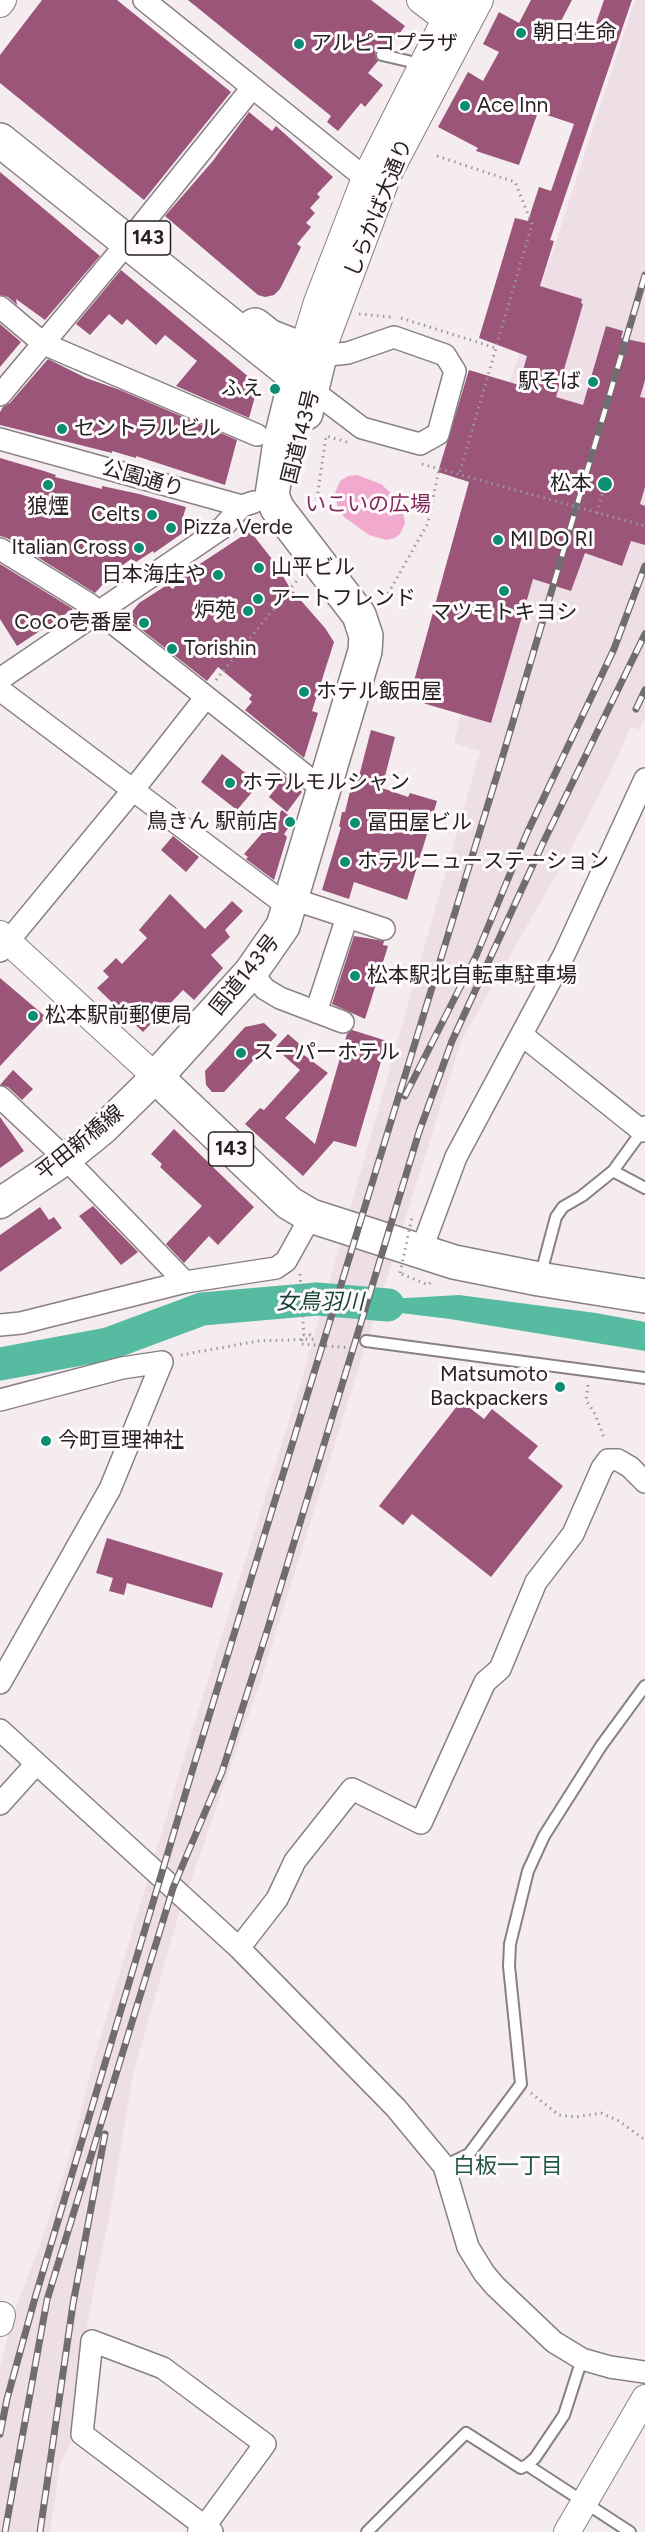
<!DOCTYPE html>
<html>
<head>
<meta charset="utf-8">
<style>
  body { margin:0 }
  canvas { display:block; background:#f5ecf0 }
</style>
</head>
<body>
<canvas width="645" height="2532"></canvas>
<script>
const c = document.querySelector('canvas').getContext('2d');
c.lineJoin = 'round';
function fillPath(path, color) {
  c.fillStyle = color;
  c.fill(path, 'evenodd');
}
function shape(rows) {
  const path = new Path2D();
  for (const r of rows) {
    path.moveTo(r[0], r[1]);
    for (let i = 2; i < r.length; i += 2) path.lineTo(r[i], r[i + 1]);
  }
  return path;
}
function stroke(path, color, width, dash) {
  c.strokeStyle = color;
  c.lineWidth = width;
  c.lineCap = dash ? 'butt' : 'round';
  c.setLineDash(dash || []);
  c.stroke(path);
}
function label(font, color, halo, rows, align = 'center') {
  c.font = font + ' Figtree,"Noto Sans JP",sans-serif';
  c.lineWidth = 6;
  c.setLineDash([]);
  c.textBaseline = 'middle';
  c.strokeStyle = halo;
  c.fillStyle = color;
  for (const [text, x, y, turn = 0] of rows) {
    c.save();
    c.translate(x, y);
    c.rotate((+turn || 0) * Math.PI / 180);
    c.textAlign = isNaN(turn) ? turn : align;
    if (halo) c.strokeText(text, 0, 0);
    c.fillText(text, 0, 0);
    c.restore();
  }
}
fillPath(shape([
  [635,0,645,0,645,719,639,730,631,726,609,776,567,856,461,1041,262,1677,176,1923,133,2074,108,2225,97,2271,85,2337,74,2435,60,2464,50,2532,0,2532,0,2368,12,2319,42,2239,73,2144,93,2062,192,1731,301,1382,480,751,454,743,461,714,409,699,501,380,510,382]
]), '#eedee5');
fillPath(shape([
  [357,475,381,484,395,497,402,507,405,523,400,534,395,538,386,540,369,535,344,517,337,505,335,493,340,481,348,476]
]), '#f1aacd');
fillPath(shape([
  [459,1295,596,1313,645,1322,645,1351,450,1319,318,1303]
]), '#57bba1');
stroke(shape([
  [0,1364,108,1344,202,1309,317,1299,388,1305]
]), '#57bba1', 33);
fillPath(shape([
  [42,0,117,0,231,92,144,200,0,83,0,55],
  [188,0,371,0,405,26,388,49,379,48,375,53,378,61,368,73,383,85,365,107,361,103,338,131,327,122,331,116],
  [531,0,572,0,560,23,592,35,604,0,632,0,550,240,554,241,540,286,582,299,581,303,583,304,556,397,583,405,606,326,623,331,621,338,645,343,645,380,640,397,645,398,645,487,640,504,645,506,645,545,631,541,622,566,585,553,571,591,533,579,491,723,409,699,469,482,438,472,469,370,519,385,527,356,479,338,515,218,528,221,539,187,551,191,574,124,538,112,519,165,476,151,478,148,438,127,468,72,483,81,499,52,483,44,499,12,519,23],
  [249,112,272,131,276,126,333,177,317,194,320,197,310,208,315,213,306,223,311,227,297,244,301,247,280,289,274,295,265,297,258,295,165,216,212,162],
  [0,172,100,256,45,320,16,299,17,305,8,297,0,295],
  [121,270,250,378,256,393,249,418,176,386,197,361,165,335,156,345,127,319,122,325,109,314,90,335,76,324],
  [0,324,21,342,0,367],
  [48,359,86,378,120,390,237,440,225,485,136,456,136,458,112,451,112,453,0,425,0,412,3,407,10,403],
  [0,458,44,471,56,475,55,477,102,489,102,486,139,494,186,507,183,517,190,519,187,530,154,553,153,551,136,562,131,559,115,571,95,593,7,538,0,536],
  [250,531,275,563,290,588,325,628,334,642,312,711,318,713,304,758,245,710,252,702,249,699,252,695,218,667,207,681,127,618,139,603,167,585,173,589,186,573],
  [0,564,73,609,17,646,0,619],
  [371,730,395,737,382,788,408,797,410,793,437,801,407,900,354,882,349,899,322,890,341,827,339,827,342,812,345,812,352,783,357,784],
  [222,754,259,784,237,810,201,782],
  [285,776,302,792,287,812,269,797],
  [282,810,294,820,284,834,287,837,274,880,246,859,248,857,244,854],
  [173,836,199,857,186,872,161,850],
  [170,894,205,929,232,901,243,911,225,930,230,937,211,955,223,968,194,1000,183,990,143,1032,97,988,109,977,103,971,116,958,122,964,147,938,139,930],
  [354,936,384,941,383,945,388,946,365,1019,332,1004],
  [0,978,46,1017,0,1066],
  [264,1023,277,1035,224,1092,212,1092,206,1085,205,1071,245,1027],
  [352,1030,387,1041,356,1147,334,1141,303,1176,245,1124,260,1108,264,1110,300,1070,275,1048,288,1034,303,1047,304,1055,328,1073,285,1118,315,1144,347,1034],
  [13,1070,33,1089,22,1100,8,1087,0,1085],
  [0,1117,24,1151,0,1168],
  [174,1129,254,1207,218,1245,209,1236,184,1263,166,1244,202,1206,160,1167,162,1164,151,1154],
  [93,1206,138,1252,121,1265,79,1216],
  [40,1207,49,1220,54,1217,62,1228,0,1272,0,1235],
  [461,1401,484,1419,492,1409,538,1446,528,1458,563,1486,491,1577,412,1514,403,1525,379,1506],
  [107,1538,223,1573,212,1608,127,1583,124,1595,109,1591,113,1578,96,1573]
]), '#9a5579');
const service = shape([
  [382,55,408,61,419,69],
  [613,1171,645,1188],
  [540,1277,556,1217,563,1207,582,1196,613,1171,642,1131],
  [366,1341,645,1378],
  [444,2166,469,2154,521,2084,509,1966,510,1944,528,1871,544,1836,601,1746,645,1686],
  [527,2465,630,2532],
  [367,2532,466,2433,521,2468,527,2465,535,2458,564,2415,582,2359]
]);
const minor = shape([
  [144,0,365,178],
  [0,307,44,344,257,435],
  [312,390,362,428,420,444,438,434,455,371,445,355,394,337,348,353,320,356],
  [0,395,128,242,252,88],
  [0,439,242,506,254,502],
  [0,549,89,604,325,791],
  [0,679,222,528,242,506],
  [0,690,290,908],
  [293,899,384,929],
  [0,951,133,790,206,697],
  [251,972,265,989,280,998,343,1022],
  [316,1012,347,917],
  [522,1035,642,1131,645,1127],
  [0,1097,66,1159,185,1282],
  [421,1251,456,1157,564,955,645,779],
  [0,1325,21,1323,185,1282,276,1268,286,1261,311,1216],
  [0,1400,122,1368,162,1362],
  [0,1683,110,1489,162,1362],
  [0,1730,239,1948,396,2108,444,2166,468,2247,484,2273,495,2286,554,2342,582,2359,610,2367,645,2372],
  [0,1804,36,1764],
  [239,1948,277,1899,295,1861,352,1789,421,1823,485,1682,500,1669,536,1582,573,1534,602,1468,608,1460,618,1460,630,1467,645,1482],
  [205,2526,265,2444,163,2368,92,2341,82,2434,212,2532]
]);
const tertiary = shape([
  [420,0,458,29],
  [0,4,3,0],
  [320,356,388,175,480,0],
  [298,365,317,302,365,178,455,0],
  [0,934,156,1077],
  [0,2323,2,2315],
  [201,2532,205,2526],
  [567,2532,645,2398]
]);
const secondary = shape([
  [0,1203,66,1159,103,1129,156,1077]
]);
const trunk = shape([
  [0,140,296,377,280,442,272,495,277,508,359,615,366,636,365,651,283,926,251,972,156,1077,289,1203,311,1216,454,1262,539,1279,645,1296],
  [255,325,269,336,320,356,306,413]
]);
stroke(service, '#888084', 14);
stroke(minor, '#888084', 24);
stroke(tertiary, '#888084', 28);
stroke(secondary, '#888084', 33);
stroke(trunk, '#888084', 36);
stroke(shape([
  [437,156,515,182,532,224,459,475],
  [359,314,391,317],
  [401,318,496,348],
  [422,464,555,501],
  [316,505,326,436,347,442],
  [597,513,605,484],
  [380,602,385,599,428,523,439,469],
  [216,680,299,578],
  [300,1274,304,1335,310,1335,310,1339],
  [402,1274,428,1285,431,1282],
  [302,1339,301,1344,353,1348],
  [181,1355,258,1341,316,1339],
  [588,1385,586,1400,595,1414,605,1440],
  [531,2093,559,2115,576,2117,601,2113,619,2121,645,2140]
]), '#9e979a', 3, [1.5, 4.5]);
stroke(service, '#fff', 10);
stroke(minor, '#fff', 21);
stroke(tertiary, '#fff', 26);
stroke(secondary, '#fff', 30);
stroke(trunk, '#fff', 33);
const rail = shape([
  [636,709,645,690],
  [405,1096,476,956,527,833,614,649,645,566],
  [0,2434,7,2399,35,2298,194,1765,501,762,645,275],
  [5,2532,47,2300,173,1888,222,1772,268,1628,419,1132,452,1041,543,843,645,634],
  [40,2532,73,2304,105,2134]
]);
stroke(rail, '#716c6f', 7);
stroke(rail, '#fffbfd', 4.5, [14]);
stroke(shape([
  [555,501,645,526],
  [400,1273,412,1217]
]), '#9e979a', 3, [1.5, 4.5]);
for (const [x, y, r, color] of [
  [521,33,6,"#0b8e74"],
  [299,44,6,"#0b8e74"],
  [465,106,6,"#0b8e74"],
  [593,382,6,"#0b8e74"],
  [275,389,6,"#0b8e74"],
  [62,429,6,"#0b8e74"],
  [605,484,8,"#0b8e74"],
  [48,485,6,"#0b8e74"],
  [152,515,6,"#0b8e74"],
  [171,528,6,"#0b8e74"],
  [498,540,6,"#0b8e74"],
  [139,548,6,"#0b8e74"],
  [259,568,6,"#0b8e74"],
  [218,575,6,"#0b8e74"],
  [504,591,6,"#0b8e74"],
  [258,599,6,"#0b8e74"],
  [248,611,6,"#0b8e74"],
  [144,623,6,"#0b8e74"],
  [172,649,6,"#0b8e74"],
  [304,692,6,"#0b8e74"],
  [230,783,6,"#0b8e74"],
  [290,822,6,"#0b8e74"],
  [355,823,6,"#0b8e74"],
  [345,862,6,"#0b8e74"],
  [355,976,6,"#0b8e74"],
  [33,1016,6,"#0b8e74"],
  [241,1053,6,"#0b8e74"],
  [560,1387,6,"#0b8e74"],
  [46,1441,6,"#0b8e74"]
]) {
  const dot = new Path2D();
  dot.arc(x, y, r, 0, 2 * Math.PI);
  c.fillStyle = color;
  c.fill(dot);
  stroke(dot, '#fffbfd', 2);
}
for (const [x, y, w] of [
  [148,238,45],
  [231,1149,45]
]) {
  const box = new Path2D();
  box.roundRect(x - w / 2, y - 17, w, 34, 4.5);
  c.fillStyle = '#fffbfd';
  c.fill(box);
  stroke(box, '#252224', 1.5);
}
label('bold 20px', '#252224', null, [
  ["143",148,238],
  ["143",231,1149]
]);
label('21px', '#252224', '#fffbfd', [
  ["朝日生命",533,33],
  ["アルピコプラザ",311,44],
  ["Ace Inn",477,106],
  ["駅そば",581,382,"right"],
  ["ふえ",263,389,"right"],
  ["セントラルビル",74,429],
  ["松本",592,484,"right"],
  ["狼煙",48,507,"center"],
  ["Celts",140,515,"right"],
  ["Pizza Verde",183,528],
  ["MI DO RI",510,540],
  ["Italian Cross",127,548,"right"],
  ["山平ビル",271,568],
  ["日本海庄や",206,575,"right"],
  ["アートフレンド",270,599],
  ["炉苑",236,611,"right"],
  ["マツモトキヨシ",504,613,"center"],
  ["CoCo壱番屋",132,623,"right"],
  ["Torishin",184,649],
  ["ホテル飯田屋",316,692],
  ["ホテルモルシャン",242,783],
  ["鳥きん 駅前店",278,822,"right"],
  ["冨田屋ビル",367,823],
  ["ホテルニューステーション",357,862],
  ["松本駅北自転車駐車場",367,976],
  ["松本駅前郵便局",45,1016],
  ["スーパーホテル",253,1053],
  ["Matsumoto",548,1375,"right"],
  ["Backpackers",548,1399,"right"],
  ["今町亘理神社",58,1441]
], 'left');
label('21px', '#252224', '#fffbfd', [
  ["しらかば大通り",379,208,-68],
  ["国道143号",301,437,-76],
  ["公園通り",143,479,16],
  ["国道143号",245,975,-51],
  ["平田新橋線",80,1143,-39]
]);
label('21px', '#80285b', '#fffbfd', [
  ["いこいの広場",368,505]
]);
label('italic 22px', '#154237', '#fffbfd', [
  ["女鳥羽川",320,1303]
]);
label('22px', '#215547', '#fffbfd', [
  ["白板一丁目",508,2167]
]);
</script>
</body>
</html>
